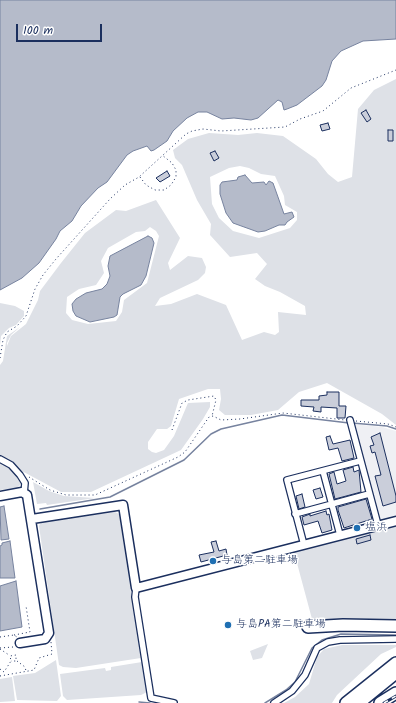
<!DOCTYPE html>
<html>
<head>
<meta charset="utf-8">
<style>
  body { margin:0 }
  #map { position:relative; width:396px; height:703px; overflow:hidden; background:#fff; font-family:Kalam,sans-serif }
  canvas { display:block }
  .scale { position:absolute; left:16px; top:24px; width:86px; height:18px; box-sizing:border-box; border:2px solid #1b2f5e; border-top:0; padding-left:5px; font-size:12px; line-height:14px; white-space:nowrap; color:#1b2f5e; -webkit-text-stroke:3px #fff; paint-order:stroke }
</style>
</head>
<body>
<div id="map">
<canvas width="396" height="703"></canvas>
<div class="scale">100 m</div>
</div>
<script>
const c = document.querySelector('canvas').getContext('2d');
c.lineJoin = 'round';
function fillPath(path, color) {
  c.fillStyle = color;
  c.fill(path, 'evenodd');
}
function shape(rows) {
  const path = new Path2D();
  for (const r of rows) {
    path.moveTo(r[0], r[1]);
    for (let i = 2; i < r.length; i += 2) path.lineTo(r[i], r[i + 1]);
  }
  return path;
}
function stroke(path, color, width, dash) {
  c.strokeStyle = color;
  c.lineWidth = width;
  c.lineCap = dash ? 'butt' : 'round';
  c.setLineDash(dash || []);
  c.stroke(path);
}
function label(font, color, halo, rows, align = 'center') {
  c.font = font + ' Kalam,"Klee One",sans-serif';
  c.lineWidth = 3;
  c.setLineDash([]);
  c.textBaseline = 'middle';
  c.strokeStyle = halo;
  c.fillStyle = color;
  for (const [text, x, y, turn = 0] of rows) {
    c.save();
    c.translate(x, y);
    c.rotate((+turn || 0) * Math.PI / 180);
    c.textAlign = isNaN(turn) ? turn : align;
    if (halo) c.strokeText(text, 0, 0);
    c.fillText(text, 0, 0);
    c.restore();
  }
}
fillPath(shape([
  [352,424,382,427,396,431,396,515,380,520]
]), '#eff0f4');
fillPath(shape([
  [396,79,396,425,382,414,327,383,299,392,278,410,251,415,225,415,219,410,221,399,220,389,208,389,179,399,171,426,167,429,157,429,148,442,148,449,152,452,156,453,164,450,174,436,188,403,210,402,210,407,203,419,181,450,91,492,61,492,20,470,0,454,0,365,3,361,7,336,20,327,11,335,7,343,7,346,11,336,26,324,38,300,40,291,61,263,85,233,116,210,126,211,156,200,180,238,168,263,170,270,188,256,202,258,206,267,205,273,198,280,160,298,155,306,171,304,197,294,226,305,242,340,264,332,275,335,279,332,278,312,306,315,305,306,280,292,265,286,255,279,267,264,257,253,230,257,210,235,211,224,197,200,182,165,175,158,173,150,188,139,209,133,238,135,257,133,283,136,316,159,328,174,338,182,352,177,358,109,374,90],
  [240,166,249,168,261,174,275,176,284,196,285,205,297,212,297,220,290,228,259,238,233,231,219,218,212,204,210,177,229,168],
  [150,227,156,231,159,236,147,283,124,300,122,312,116,321,88,324,72,320,66,313,67,297,79,289,96,285,104,273,101,261,108,248,136,232,145,231],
  [0,303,15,306,24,311,24,316,16,325,9,328,1,336,0,345],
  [0,462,10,467,20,478,22,483,17,488,0,490],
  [33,482,49,491,64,496,95,498,47,505,46,503,37,504],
  [115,512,119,514,141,658,76,668,63,667,59,665,39,526,41,522],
  [396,526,396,622,322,623,312,619,294,552],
  [268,644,262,658,253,660,250,651],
  [342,645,396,645,396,647,381,654,337,695,332,703,284,703,295,697,309,684,317,657,324,649],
  [56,660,61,696,57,701,17,700,13,676,35,673],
  [142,662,147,692,141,695,67,700,63,696,60,674,105,668,106,671,111,670,111,667],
  [12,677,15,701,0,702,0,679]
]), '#dee1e7');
const water = shape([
  [0,0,396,0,396,39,363,41,341,51,332,61,326,80,322,86,297,105,287,109,284,110,282,102,278,100,258,118,251,120,234,118,222,119,207,112,198,112,187,118,173,131,167,141,154,150,151,151,147,146,133,151,127,155,107,182,98,188,81,206,72,221,60,231,56,239,39,263,22,278,0,290,0,0],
  [245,175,252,183,264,182,266,185,269,181,273,183,284,214,292,212,294,217,287,222,285,225,279,225,265,231,258,232,233,223,226,213,220,194,220,185,222,182,237,180,238,177,245,175],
  [148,236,152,238,154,243,146,276,141,285,123,294,120,297,117,315,114,317,90,322,76,316,73,311,72,304,76,299,86,293,102,289,107,284,110,276,108,266,110,256,148,236],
  [4,506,9,539,1,540,0,507,4,506],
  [10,541,15,578,0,578,0,546,2,545,2,543,10,541],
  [16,581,22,627,0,631,0,586,16,581]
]);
fillPath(water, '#b5bbca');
stroke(water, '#77839f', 1);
stroke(shape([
  [352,423,387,426,396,429],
  [40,509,110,497,184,460,211,434,221,429,282,415,349,423],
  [139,702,150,703],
  [265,703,286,690,295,682,312,648,322,640,341,634,396,635]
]), '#77839f', 1.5);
const building = shape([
  [366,110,371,119,367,122,361,113,366,110],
  [328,123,330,129,322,131,320,125,328,123],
  [388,130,393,130,393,141,388,141,388,130],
  [215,151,219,158,214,161,210,153,215,151],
  [167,171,170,176,160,182,156,178,167,171],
  [327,392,339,392,339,406,346,406,345,418,337,418,337,408,321,407,321,412,313,411,314,407,301,406,301,400,319,400,319,396,327,395,327,392],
  [380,433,396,496,396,502,383,506,375,476,381,475,375,452,372,453,370,446,374,445,371,437,380,433],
  [330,436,333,444,350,440,354,458,342,461,338,448,329,450,326,437,330,436],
  [353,467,354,472,359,470,361,492,335,499,329,474,334,472,337,484,346,481,343,470,353,467],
  [320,488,323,497,316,499,313,490,320,488],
  [302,494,305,507,299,509,296,496,302,494],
  [366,499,372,519,344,528,338,510,338,507,366,499],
  [326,511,327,515,329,514,332,530,322,533,318,521,304,525,302,517,310,514,310,516,326,511],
  [370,535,371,540,357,544,356,539,370,535],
  [216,541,219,551,226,549,227,555,201,562,199,555,214,552,211,542,216,541]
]);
fillPath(building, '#caceda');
stroke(building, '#1b2f5e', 1);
const street = shape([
  [350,420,378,525],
  [0,459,11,465,20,475,25,483,24,494],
  [323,471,340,535],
  [295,514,369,494],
  [304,545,287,480,360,461],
  [136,588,135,597,151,698,174,703],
  [274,703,292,691,305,675,317,648,328,642,340,640,396,639]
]);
const secondary = shape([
  [0,496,22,492,27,495,49,633,45,639,20,643],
  [32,519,123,505,136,588,396,521]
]);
const highway = shape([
  [308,627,343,625,396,626],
  [346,703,396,663],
  [359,703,396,673],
  [380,703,396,693]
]);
stroke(street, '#1b2f5e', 8);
stroke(secondary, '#1b2f5e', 11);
stroke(highway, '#1b2f5e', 14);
stroke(shape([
  [140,177,146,185,155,190,164,190,171,185,176,177,176,170,172,163,162,155],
  [0,358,3,340,7,332,17,326,26,316,35,289,43,275,56,259,110,199,125,185,139,177,186,134,192,131,203,129,221,131,285,127,300,119,323,111,351,88,396,70],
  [356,421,388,424,396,427],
  [172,430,182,403,188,400,214,396,216,400,212,416],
  [29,477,50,490,66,495,95,495,178,457,185,452,209,417,213,416,221,420,240,419,283,413,345,420],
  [14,635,30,632,26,606],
  [0,637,14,635,17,637],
  [0,648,13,647],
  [0,649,9,655],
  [17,661,25,667,26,671],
  [0,669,4,672,11,661,10,656,16,655,16,661,11,661],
  [0,676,34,670,39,658,52,654,51,642]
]), '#1b2f5e', 1, [1, 3]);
stroke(street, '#fff', 5.5);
stroke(secondary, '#fff', 8);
stroke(highway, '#fff', 11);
const rail = shape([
  [384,703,396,696]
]);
stroke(rail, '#1b2f5e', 3);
stroke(rail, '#fff', 1.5, [4.5]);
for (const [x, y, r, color] of [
  [357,528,4,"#1f6fb2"],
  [213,561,4,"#1f6fb2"],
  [228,625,4,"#1f6fb2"]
]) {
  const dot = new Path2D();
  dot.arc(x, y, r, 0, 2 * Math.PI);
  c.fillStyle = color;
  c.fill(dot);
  stroke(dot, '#fff', 1.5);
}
label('11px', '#1b2f5e', '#fff', [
  ["塩浜",365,528],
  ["与島第二駐車場",221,561],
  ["与島PA第二駐車場",236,625]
], 'left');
</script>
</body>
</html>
